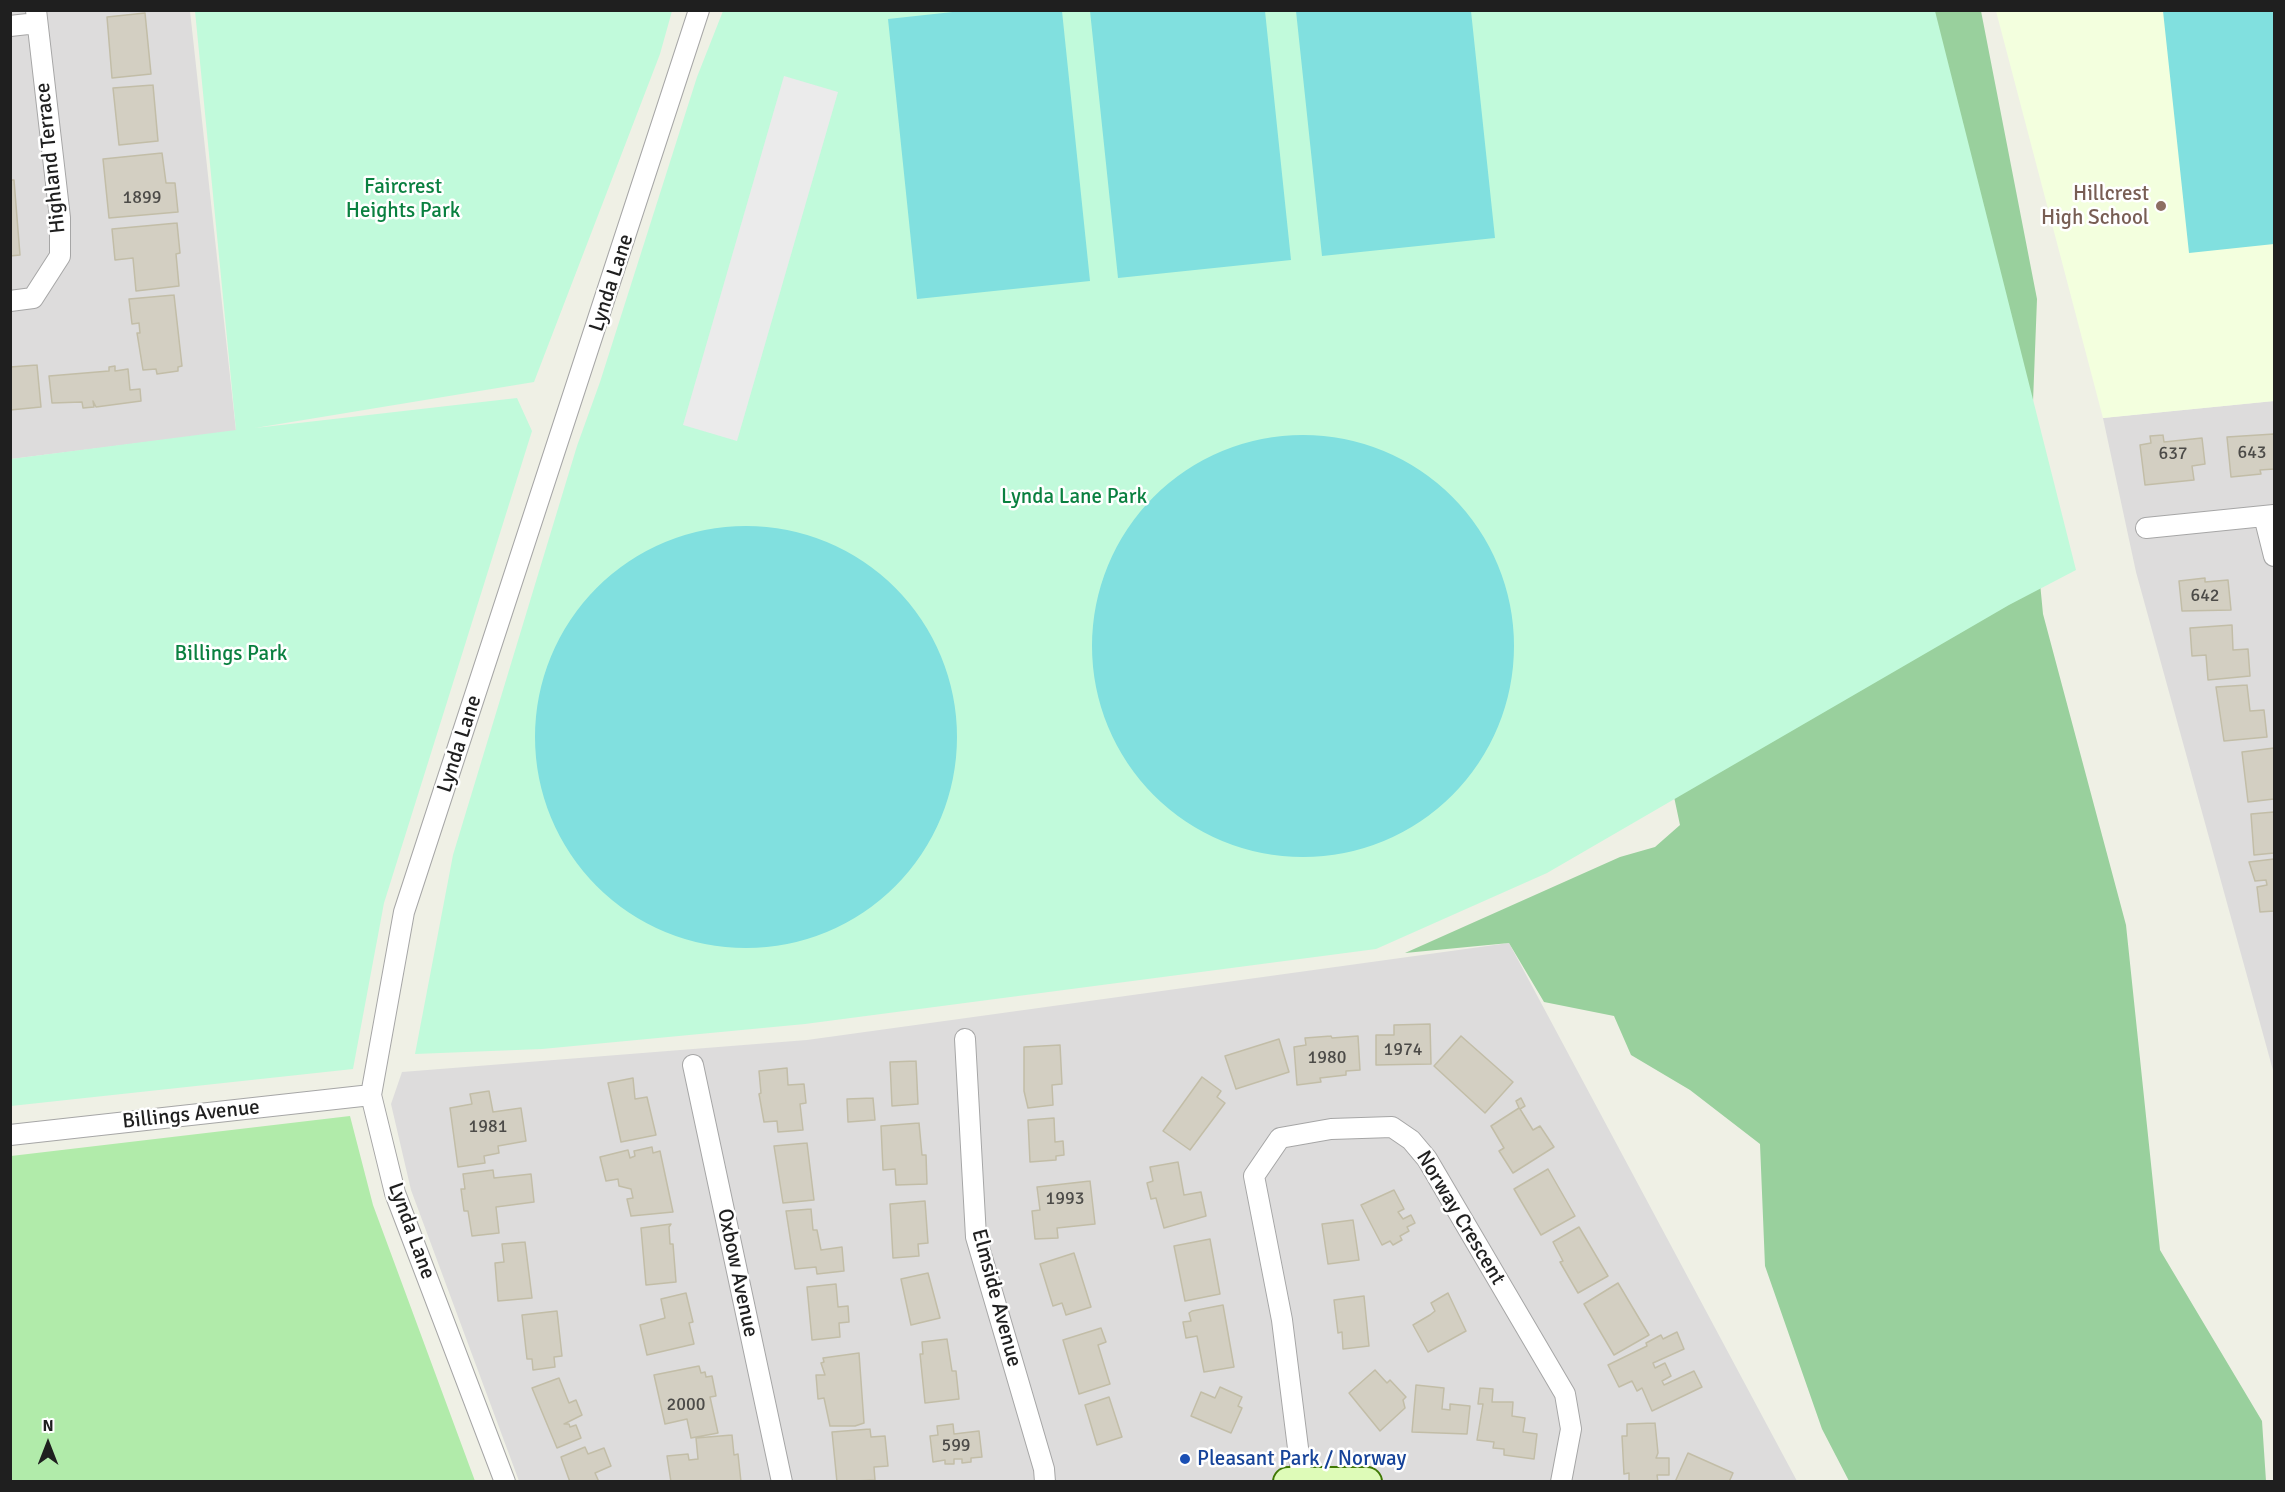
<!DOCTYPE html>
<html>
<head>
<meta charset="utf-8">
<style>
  body { margin:0 }
  #map { position:relative; width:2285px; height:1492px; overflow:hidden; background:#eff0e5; font-family:Signika,sans-serif }
  canvas { display:block }
  .frame { position:absolute; inset:0; border:12px solid #1f1f1f; pointer-events:none }
  .north { position:absolute; left:18px; top:1414px; width:60px; height:60px; -webkit-text-stroke:4px #fff; paint-order:stroke; rotate:0deg; font-size:16px; font-weight:700; line-height:24px; text-align:center; color:#1f1f1f }
  .north::after { content:''; display:block; margin:auto; width:21px; height:27px; background:#1f1f1f; clip-path:polygon(50% 0,100% 100%,50% 72%,0 100%) }
</style>
</head>
<body>
<div id="map">
<canvas width="2285" height="1492"></canvas>
<div class="frame"></div>
<div class="north">N</div>
</div>
<script>
const c = document.querySelector('canvas').getContext('2d');
c.lineJoin = 'round';
function fillPath(path, color) {
  c.fillStyle = color;
  c.fill(path, 'evenodd');
}
function shape(rows) {
  const path = new Path2D();
  for (const r of rows) {
    if (r.length === 3) {
      path.moveTo(r[0] + r[2], r[1]);
      path.arc(r[0], r[1], r[2], 0, 2 * Math.PI);
      continue;
    }
    path.moveTo(r[0], r[1]);
    for (let i = 2; i < r.length; i += 2) path.lineTo(r[i], r[i + 1]);
  }
  return path;
}
function stroke(path, color, width, dash) {
  c.strokeStyle = color;
  c.lineWidth = width;
  c.lineCap = dash ? 'butt' : 'round';
  c.setLineDash(dash || []);
  c.stroke(path);
}
function label(font, color, halo, rows, align = 'center') {
  c.font = font + ' Signika,sans-serif';
  c.lineWidth = 5;
  c.setLineDash([]);
  c.textBaseline = 'middle';
  c.strokeStyle = halo;
  c.fillStyle = color;
  for (const [text, x, y, turn = 0] of rows) {
    c.save();
    c.translate(x, y);
    c.rotate((+turn || 0) * Math.PI / 180);
    c.textAlign = isNaN(turn) ? turn : align;
    if (halo) c.strokeText(text, 0, 0);
    c.fillText(text, 0, 0);
    c.restore();
  }
}
fillPath(shape([
  [10,11,190,11,236,431,11,459],
  [2274,401,2274,1074,2136,572,2103,418],
  [1509,943,1797,1481,519,1481,411,1190,391,1104,402,1072,807,1040]
]), '#dddcdc');
fillPath(shape([
  [1996,11,2274,11,2274,401,2103,418]
]), '#f3ffde');
fillPath(shape([
  [350,1116,373,1205,475,1481,11,1481,11,1156]
]), '#b1ebaa');
fillPath(shape([
  [1508,11,1981,11,2037,299,2030,479,2043,614,2126,925,2160,1250,2262,1421,2266,1481,1849,1481,1822,1429,1765,1266,1760,1144,1690,1090,1631,1055,1614,1016,1544,1002,1509,943,1405,953,1620,857,1655,847,1680,825]
]), '#99d09d');
fillPath(shape([
  [195,11,672,11,660,54,534,382,255,428,517,398,532,431,384,903,353,1069,11,1106,11,459,236,430],
  [723,11,1935,11,2076,570,2009,605,1547,873,1376,949,805,1024,542,1049,415,1054,453,855,577,446,600,382,697,77]
]), '#c1fadb');
fillPath(shape([
  [971,10,1062,11,1090,281,917,299,888,19],
  [1090,11,1265,11,1291,260,1118,278],
  [1296,11,1471,11,1495,238,1322,256],
  [2163,11,2274,11,2274,244,2189,253],
  [1303,646,211],
  [746,737,211]
]), '#81e0df');
fillPath(shape([
  [784,76,838,92,737,441,683,425]
]), '#ebebeb');
const building = shape([
  [145,13,151,74,112,78,107,17,145,13],
  [153,85,158,141,119,145,113,88,153,85],
  [162,153,166,183,175,183,178,212,109,218,103,159,162,153],
  [10,180,14,180,20,255,10,256,10,180],
  [177,223,180,253,176,254,179,286,136,291,133,258,115,260,112,229,177,223],
  [174,295,182,366,178,367,178,371,157,374,156,369,143,370,137,333,140,333,139,323,132,324,129,299,174,295],
  [37,365,41,407,10,410,10,367,37,365],
  [115,366,115,371,128,369,130,390,140,389,141,401,96,407,93,401,94,407,83,408,82,402,52,403,49,376,109,371,109,367,115,366],
  [2274,434,2274,469,2260,470,2261,474,2231,477,2227,437,2274,434],
  [2163,435,2164,442,2202,438,2205,464,2192,466,2194,480,2145,485,2140,445,2151,443,2150,436,2163,435],
  [2205,578,2205,582,2228,580,2231,610,2182,611,2179,581,2205,578],
  [2232,625,2233,650,2248,649,2250,676,2208,680,2206,655,2192,656,2190,628,2232,625],
  [2247,685,2250,711,2264,710,2267,737,2224,741,2216,687,2247,685],
  [2274,748,2274,799,2248,802,2242,752,2274,748],
  [2274,812,2274,853,2254,855,2251,814,2274,812],
  [2274,859,2274,911,2260,912,2257,887,2267,885,2266,880,2255,881,2249,862,2274,859],
  [1430,1024,1431,1064,1376,1065,1376,1035,1394,1035,1394,1025,1430,1024],
  [1331,1036,1332,1038,1358,1036,1360,1070,1346,1071,1346,1075,1320,1078,1321,1082,1297,1085,1294,1047,1306,1045,1305,1038,1331,1036],
  [1461,1036,1513,1082,1485,1113,1434,1066,1461,1036],
  [1279,1039,1289,1072,1236,1089,1225,1056,1279,1039],
  [1060,1045,1062,1084,1052,1085,1053,1105,1028,1108,1024,1091,1024,1047,1060,1045],
  [916,1061,918,1104,892,1106,890,1062,916,1061],
  [787,1068,788,1085,804,1084,806,1103,800,1104,803,1130,778,1132,777,1121,764,1122,759,1094,761,1093,759,1071,787,1068],
  [1202,1077,1221,1091,1217,1097,1225,1103,1190,1150,1163,1131,1202,1077],
  [633,1078,635,1099,647,1097,656,1135,621,1142,608,1083,633,1078],
  [489,1091,493,1112,521,1108,526,1141,498,1146,499,1153,484,1156,485,1163,458,1167,450,1108,472,1104,470,1094,489,1091],
  [873,1098,875,1120,848,1122,847,1099,873,1098],
  [1521,1098,1525,1106,1520,1109,1533,1130,1540,1126,1554,1147,1513,1173,1499,1151,1504,1148,1491,1126,1519,1108,1516,1101,1521,1098],
  [1054,1118,1055,1142,1063,1141,1064,1155,1056,1156,1056,1160,1030,1162,1028,1120,1054,1118],
  [919,1123,922,1155,926,1155,927,1184,896,1185,895,1169,883,1170,881,1126,919,1123],
  [807,1143,814,1200,783,1203,774,1146,807,1143],
  [652,1147,653,1153,660,1151,673,1212,631,1216,627,1199,633,1198,631,1189,619,1186,618,1179,606,1181,600,1157,628,1150,630,1158,635,1156,634,1151,652,1147],
  [1178,1162,1184,1195,1201,1192,1206,1216,1164,1228,1156,1198,1151,1199,1147,1183,1153,1181,1150,1167,1178,1162],
  [1548,1169,1575,1216,1541,1235,1514,1189,1548,1169],
  [493,1170,494,1178,531,1174,534,1202,496,1207,499,1233,472,1236,468,1211,464,1211,461,1189,465,1189,463,1174,493,1170],
  [1090,1181,1095,1224,1057,1228,1058,1238,1035,1239,1032,1211,1040,1210,1037,1187,1090,1181],
  [1394,1190,1404,1209,1398,1212,1403,1219,1411,1215,1415,1223,1407,1227,1409,1231,1400,1236,1402,1240,1393,1245,1390,1241,1382,1245,1361,1205,1394,1190],
  [925,1201,928,1243,918,1244,919,1256,893,1258,890,1204,925,1201],
  [811,1209,813,1230,817,1230,821,1250,842,1247,844,1271,817,1274,816,1267,795,1269,786,1211,811,1209],
  [1353,1220,1359,1260,1328,1264,1322,1224,1353,1220],
  [671,1224,669,1227,670,1244,673,1244,676,1282,646,1285,641,1228,671,1224],
  [1579,1227,1608,1276,1578,1293,1560,1262,1563,1261,1553,1242,1579,1227],
  [1210,1239,1220,1294,1185,1301,1174,1246,1210,1239],
  [525,1242,532,1298,498,1301,495,1263,504,1262,502,1244,525,1242],
  [1074,1253,1091,1307,1066,1315,1062,1303,1053,1306,1040,1264,1074,1253],
  [928,1273,940,1318,911,1325,901,1279,928,1273],
  [1618,1283,1649,1335,1614,1355,1584,1304,1618,1283],
  [836,1284,838,1307,848,1306,849,1322,839,1323,840,1337,812,1340,807,1287,836,1284],
  [686,1293,693,1322,689,1323,694,1344,647,1355,640,1325,665,1318,661,1299,686,1293],
  [1448,1293,1466,1331,1428,1352,1413,1325,1430,1315,1435,1311,1431,1303,1448,1293],
  [1364,1296,1369,1346,1343,1349,1342,1332,1338,1333,1334,1300,1364,1296],
  [1223,1305,1234,1367,1204,1372,1197,1336,1186,1338,1183,1322,1191,1321,1189,1313,1192,1311,1223,1305],
  [557,1311,562,1356,554,1357,555,1367,533,1370,532,1359,527,1359,522,1315,557,1311],
  [1101,1328,1106,1342,1098,1345,1110,1384,1079,1394,1063,1340,1101,1328],
  [1677,1332,1684,1349,1653,1363,1655,1368,1665,1363,1671,1376,1662,1381,1664,1385,1694,1371,1702,1387,1652,1411,1642,1388,1637,1391,1632,1381,1619,1387,1608,1365,1647,1346,1646,1343,1661,1335,1663,1339,1677,1332],
  [947,1339,952,1371,956,1371,959,1399,925,1403,920,1354,923,1354,922,1342,947,1339],
  [859,1353,864,1423,855,1426,830,1426,824,1398,818,1399,816,1375,825,1375,821,1363,824,1362,823,1358,859,1353],
  [699,1366,701,1373,705,1372,706,1377,712,1376,716,1396,710,1397,718,1433,691,1438,687,1419,665,1424,654,1375,699,1366],
  [1375,1370,1387,1383,1390,1380,1406,1397,1403,1400,1405,1408,1380,1431,1349,1393,1375,1370],
  [559,1378,569,1403,576,1400,582,1415,564,1424,569,1424,570,1427,576,1425,581,1438,557,1448,532,1388,559,1378],
  [1416,1385,1444,1388,1442,1409,1450,1410,1450,1404,1470,1406,1467,1434,1412,1432,1416,1385],
  [1220,1387,1242,1397,1238,1406,1242,1408,1231,1433,1191,1416,1201,1392,1215,1398,1220,1387],
  [1480,1388,1493,1389,1492,1402,1513,1402,1512,1416,1525,1418,1523,1432,1537,1434,1534,1459,1504,1455,1504,1449,1493,1448,1494,1442,1477,1440,1483,1404,1478,1404,1480,1388],
  [1109,1397,1122,1437,1097,1445,1085,1405,1109,1397],
  [1655,1423,1658,1453,1656,1458,1669,1458,1669,1475,1657,1475,1658,1482,1629,1482,1629,1473,1624,1474,1622,1436,1627,1436,1627,1424,1655,1423],
  [953,1424,954,1434,979,1431,982,1457,971,1458,971,1462,962,1463,962,1459,954,1459,954,1464,945,1464,945,1460,933,1462,930,1436,938,1435,937,1426,953,1424],
  [870,1429,871,1437,885,1436,888,1466,874,1467,875,1480,837,1482,832,1432,870,1429],
  [732,1435,734,1455,738,1454,741,1482,671,1482,667,1456,688,1454,689,1460,698,1459,696,1438,732,1435],
  [585,1447,588,1454,604,1448,611,1466,595,1473,599,1482,570,1482,561,1457,585,1447],
  [1688,1453,1733,1473,1729,1482,1675,1482,1688,1453]
]);
fillPath(building, '#d3cfc2');
stroke(building, '#c2bda7', 1.5);
const street = shape([
  [10,26,37,23],
  [10,301,33,298,60,256,60,218,36,10],
  [2264,516,2274,556],
  [2146,528,2274,515],
  [965,1039,976,1237,1044,1469,1045,1482],
  [693,1065,782,1482],
  [10,1135,371,1095],
  [1302,1480,1282,1320,1254,1176,1280,1138,1331,1129,1392,1127,1411,1140,1427,1159,1565,1394,1571,1429,1561,1482],
  [505,1482,395,1193,371,1095,404,912,699,10]
]);
const secondary = shape([
  [1288,1482,1367,1482]
]);
stroke(street, '#a6a6a6', 22);
stroke(secondary, '#3f7803', 32);
stroke(street, '#fff', 20);
stroke(secondary, '#defbb8', 28);
for (const [x, y, r, color] of [
  [2161,206,6,"#8d6e63"],
  [1185,1459,6,"#1a4fb4"]
]) {
  const dot = new Path2D();
  dot.arc(x, y, r, 0, 2 * Math.PI);
  c.fillStyle = color;
  c.fill(dot);
  stroke(dot, '#fff', 2);
}
label('18px', '#4c4b48', null, [
  ["1899",142,198],
  ["643",2252,453],
  ["637",2173,454],
  ["642",2205,596],
  ["1974",1403,1050],
  ["1980",1327,1058],
  ["1981",488,1127],
  ["1993",1065,1199],
  ["2000",686,1405],
  ["599",956,1446]
]);
label('21px', '#1f1f1f', '#fff', [
  ["Highland Terrace",51,158,-96],
  ["Lynda Lane",612,283,-72],
  ["Lynda Lane",460,744,-72],
  ["Billings Avenue",191,1115,-6],
  ["Norway Crescent",1460,1218,59],
  ["Lynda Lane",411,1231,70],
  ["Oxbow Avenue",737,1273,78],
  ["Elmside Avenue",996,1298,75]
]);
label('21px', '#0a8040', '#fff', [
  ["Faircrest",403,187],
  ["Heights Park",403,211],
  ["Lynda Lane Park",1074,497],
  ["Billings Park",231,654]
]);
label('21px', '#785e54', '#fff', [
  ["Hillcrest",2149,194],
  ["High School",2149,218]
], 'right');
label('21px', '#164399', '#fff', [
  ["Pleasant Park / Norway",1197,1459]
], 'left');
</script>
</body>
</html>
